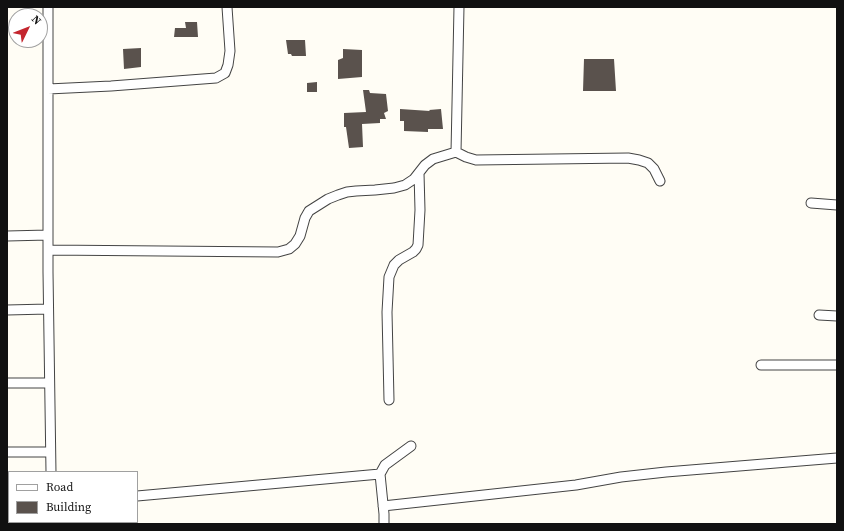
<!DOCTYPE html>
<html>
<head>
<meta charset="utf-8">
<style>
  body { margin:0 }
  #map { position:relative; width:844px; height:531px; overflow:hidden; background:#fffdf5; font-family:"Source Serif 4",serif }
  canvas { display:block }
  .frame { position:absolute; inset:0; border:8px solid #111; pointer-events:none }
  .legend { position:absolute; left:8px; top:471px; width:130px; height:52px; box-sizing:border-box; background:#fff; border:1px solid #a0a0a0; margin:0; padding:5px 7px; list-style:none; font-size:12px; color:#111 }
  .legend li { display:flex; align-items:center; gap:8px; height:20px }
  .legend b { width:20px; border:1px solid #a0a0a0 }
  .north { position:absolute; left:8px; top:8px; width:40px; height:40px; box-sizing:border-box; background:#fff; border:1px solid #a0a0a0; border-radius:50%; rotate:47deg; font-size:11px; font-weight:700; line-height:16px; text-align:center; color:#111 }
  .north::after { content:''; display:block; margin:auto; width:14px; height:18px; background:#c4262e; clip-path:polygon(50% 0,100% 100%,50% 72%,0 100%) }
</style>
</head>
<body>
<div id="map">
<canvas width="844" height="531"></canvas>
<div class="frame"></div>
<ul class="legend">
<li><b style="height:5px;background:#fff"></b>Road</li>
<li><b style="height:11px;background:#5a524d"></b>Building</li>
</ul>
<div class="north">N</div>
</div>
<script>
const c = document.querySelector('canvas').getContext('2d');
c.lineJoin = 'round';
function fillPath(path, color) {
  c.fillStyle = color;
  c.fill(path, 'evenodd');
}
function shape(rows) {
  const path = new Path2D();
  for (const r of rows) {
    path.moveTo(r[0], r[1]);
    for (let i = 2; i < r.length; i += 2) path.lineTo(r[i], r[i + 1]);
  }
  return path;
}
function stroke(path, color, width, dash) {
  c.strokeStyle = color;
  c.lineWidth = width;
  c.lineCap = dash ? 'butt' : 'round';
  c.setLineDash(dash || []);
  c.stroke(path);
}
fillPath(shape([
  [185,22,197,22,198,37,174,37,175,28,186,28],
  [286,40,305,40,306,56,292,56,291,54,288,54],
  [141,48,141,67,124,69,123,49],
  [343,49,362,50,362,77,338,79,338,60,343,58],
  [584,59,614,59,616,91,583,91],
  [317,82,317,92,307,92,307,83],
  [363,90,369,90,370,93,386,94,388,111,384,113,386,119,380,119,380,123,362,124,363,147,349,148,346,127,344,127,344,113,366,112],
  [400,109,430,111,429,110,441,109,443,129,428,129,428,132,404,131,404,121,400,121]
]), '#5a524d');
const minor = shape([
  [48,7,48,272,51,472],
  [459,7,456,152,466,157,476,160,628,158,639,160,648,163,654,169,660,181],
  [48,89,111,86,216,78,225,73,228,65,230,51,227,7],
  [811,203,837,205],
  [7,236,48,235],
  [48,250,278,252,289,249,295,244,300,236,305,218,309,211,328,199,338,195,347,192,356,191,375,190,394,188,405,185,414,179,425,165,433,159,456,152],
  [7,310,48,309],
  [819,315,837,316],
  [761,365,837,365],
  [7,383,49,383],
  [389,400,387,312,389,277,394,265,399,260,413,252,416,249,418,245,420,210,419,173],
  [7,452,50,452],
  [137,496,380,474],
  [383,506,576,485,621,477,666,472,837,458],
  [51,522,51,524],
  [128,522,128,524],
  [384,524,384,514,380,474,385,465,411,446]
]);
stroke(minor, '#444', 11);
stroke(minor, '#fff', 9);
</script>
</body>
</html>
